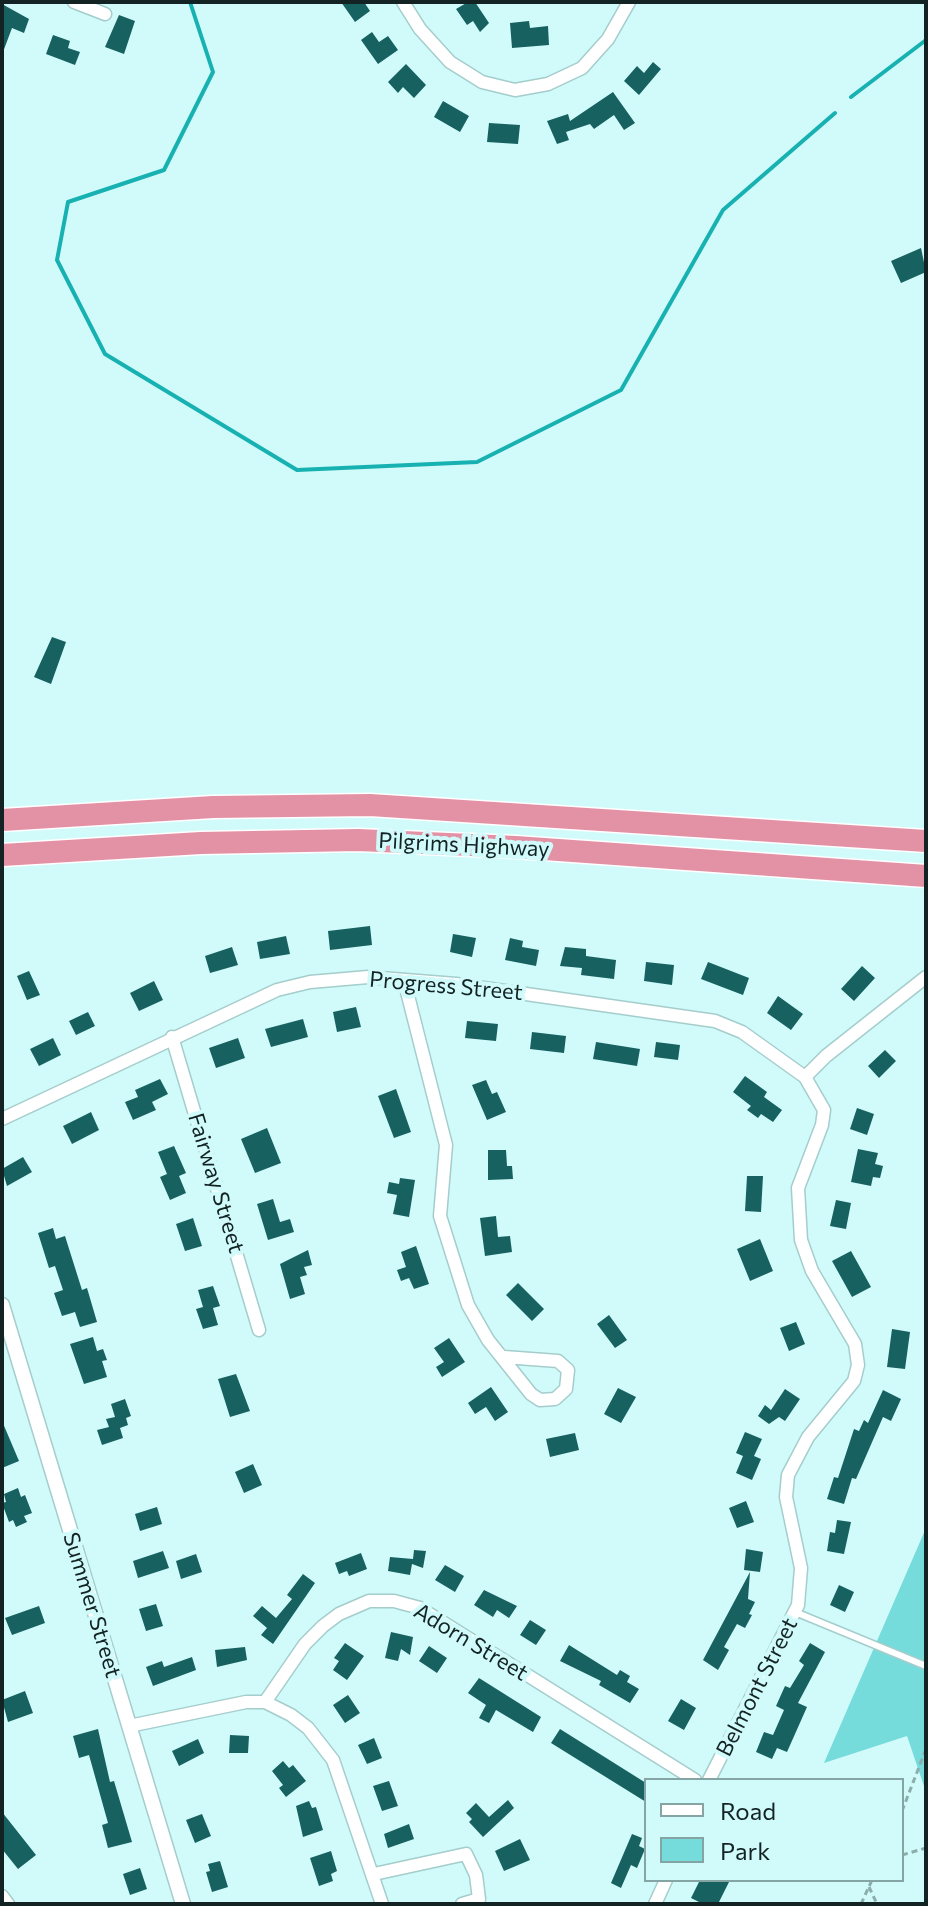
<!DOCTYPE html>
<html>
<head>
<meta charset="utf-8">
<style>
  body { margin:0 }
  #map { position:relative; width:928px; height:1906px; overflow:hidden; background:#d1fbfa; font-family:Commissioner,sans-serif }
  canvas { display:block }
  .frame { position:absolute; inset:0; border:4px solid #132323; pointer-events:none }
  .legend { position:absolute; left:644px; top:1778px; width:260px; height:104px; box-sizing:border-box; background:#d1fbfa; border:2px solid #85a5a4; margin:0; padding:10px 14px; list-style:none; font-size:24px; color:#132323 }
  .legend li { display:flex; align-items:center; gap:16px; height:40px }
  .legend b { width:40px; border:2px solid #85a5a4 }
</style>
</head>
<body>
<div id="map">
<canvas width="928" height="1906"></canvas>
<div class="frame"></div>
<ul class="legend">
<li><b style="height:10px;background:#fff"></b>Road</li>
<li><b style="height:22px;background:#76dbdb"></b>Park</li>
</ul>
</div>
<script>
const c = document.querySelector('canvas').getContext('2d');
c.lineJoin = 'round';
function fillPath(path, color) {
  c.fillStyle = color;
  c.fill(path, 'evenodd');
}
function shape(rows) {
  const path = new Path2D();
  for (const r of rows) {
    path.moveTo(r[0], r[1]);
    for (let i = 2; i < r.length; i += 2) path.lineTo(r[i], r[i + 1]);
  }
  return path;
}
function stroke(path, color, width, dash) {
  c.strokeStyle = color;
  c.lineWidth = width;
  c.lineCap = dash ? 'butt' : 'round';
  c.setLineDash(dash || []);
  c.stroke(path);
}
function label(font, color, halo, rows, align = 'center') {
  c.font = font + ' Commissioner,sans-serif';
  c.lineWidth = 8;
  c.setLineDash([]);
  c.textBaseline = 'middle';
  c.strokeStyle = halo;
  c.fillStyle = color;
  for (const [text, x, y, turn = 0] of rows) {
    c.save();
    c.translate(x, y);
    c.rotate((+turn || 0) * Math.PI / 180);
    c.textAlign = isNaN(turn) ? turn : align;
    if (halo) c.strokeText(text, 0, 0);
    c.fillText(text, 0, 0);
    c.restore();
  }
}
fillPath(shape([
  [926,1528,926,1792,907,1736,824,1763]
]), '#76dbdb');
stroke(shape([
  [190,2,213,72,164,170,68,202,57,260,105,354,297,470,477,462,621,390,723,210,835,113],
  [851,97,926,40]
]), '#18b1b2', 4);
fillPath(shape([
  [341,2,364,2,370,11,355,22],
  [468,2,475,2,489,23,480,32,473,21,467,25,456,9],
  [2,4,29,19,24,33,12,28,3,52],
  [119,15,135,21,124,54,105,47],
  [529,21,530,28,548,26,549,45,512,48,510,23],
  [372,32,379,42,388,36,398,50,378,64,361,40],
  [53,35,70,41,68,48,80,52,75,65,46,54],
  [653,62,661,69,639,95,624,81,637,66,644,73],
  [406,64,426,85,414,98,403,87,398,93,388,82],
  [613,92,635,123,624,130,614,115,594,129,590,124,566,132,569,140,557,144,547,121,568,114,570,121],
  [443,101,469,116,460,132,434,117],
  [489,123,520,125,518,144,487,142],
  [921,248,926,272,901,283,891,261],
  [52,637,66,642,51,684,34,677],
  [370,926,372,945,330,950,328,931],
  [453,934,476,938,472,957,450,952],
  [286,936,290,954,260,959,257,942],
  [510,938,523,941,522,947,539,950,536,966,505,960],
  [232,947,238,965,210,973,205,956],
  [565,947,586,949,586,956,616,960,614,979,581,975,582,968,560,966],
  [646,962,674,965,672,985,644,981],
  [708,962,749,978,743,995,701,979],
  [862,966,875,978,854,1001,841,989],
  [29,971,40,995,27,1000,17,976],
  [154,981,163,1000,139,1011,130,993],
  [778,996,803,1014,791,1030,767,1013],
  [356,1007,361,1027,337,1032,333,1012],
  [88,1012,95,1026,76,1035,69,1021],
  [303,1019,308,1037,271,1047,265,1029],
  [467,1021,498,1024,496,1041,465,1038],
  [532,1032,566,1036,564,1053,530,1049],
  [53,1038,61,1055,39,1066,30,1049],
  [238,1038,245,1058,216,1068,209,1048],
  [596,1042,640,1049,637,1066,593,1059],
  [656,1042,680,1045,678,1060,654,1057],
  [885,1050,896,1061,879,1078,868,1066],
  [745,1076,767,1092,764,1097,782,1110,773,1122,761,1114,758,1118,747,1110,751,1106,733,1092],
  [160,1079,168,1094,152,1102,156,1110,133,1120,125,1102,138,1097,135,1090],
  [486,1080,492,1094,497,1092,506,1112,487,1120,472,1085],
  [396,1089,411,1132,394,1138,378,1096],
  [857,1108,874,1114,867,1135,850,1129],
  [91,1112,99,1130,72,1144,63,1126],
  [267,1128,281,1163,255,1173,241,1139],
  [174,1146,186,1173,179,1176,186,1193,170,1200,160,1177,167,1174,158,1152],
  [858,1149,878,1153,875,1164,883,1166,880,1178,873,1177,871,1186,851,1182],
  [488,1150,506,1150,507,1166,512,1166,513,1179,488,1180],
  [23,1157,32,1172,7,1186,2,1169],
  [747,1176,763,1176,761,1212,745,1211],
  [400,1178,415,1180,409,1217,393,1214,397,1195,387,1193,389,1182,399,1184],
  [273,1199,280,1222,290,1219,294,1232,268,1240,257,1204],
  [836,1200,851,1203,846,1229,830,1226],
  [496,1216,498,1237,510,1236,512,1252,485,1256,480,1218],
  [193,1218,202,1246,185,1251,176,1224],
  [53,1228,56,1239,65,1236,82,1290,87,1288,97,1322,80,1327,75,1312,62,1316,54,1293,63,1290,55,1266,49,1268,38,1233],
  [760,1239,773,1271,750,1281,737,1249],
  [416,1246,429,1284,414,1289,409,1278,401,1281,397,1270,406,1267,401,1252],
  [308,1250,312,1265,304,1267,307,1275,300,1277,305,1294,290,1299,280,1264],
  [851,1251,871,1287,852,1297,832,1261],
  [518,1283,544,1309,532,1321,506,1295],
  [213,1286,220,1306,213,1308,218,1325,203,1329,196,1309,203,1307,198,1290],
  [609,1315,627,1340,615,1348,597,1324],
  [796,1322,805,1344,789,1351,780,1328],
  [892,1329,910,1332,905,1369,887,1367],
  [93,1337,97,1351,103,1349,107,1360,102,1361,107,1377,84,1384,70,1344],
  [449,1338,465,1362,442,1377,436,1367,444,1362,434,1348],
  [236,1374,250,1411,230,1417,218,1379],
  [491,1387,508,1412,495,1421,486,1407,475,1414,468,1403],
  [618,1388,636,1397,621,1423,604,1414],
  [785,1389,800,1399,785,1421,779,1417,769,1424,758,1416,765,1405,771,1410],
  [883,1390,901,1399,891,1421,883,1417,856,1479,852,1478,844,1504,827,1499,834,1477,838,1478,854,1429,859,1431,864,1420,868,1423],
  [125,1399,131,1416,126,1418,128,1425,120,1428,123,1438,102,1445,97,1430,109,1427,106,1419,115,1417,111,1404],
  [2,1421,19,1461,2,1468],
  [745,1432,762,1439,754,1456,761,1459,752,1480,736,1473,743,1456,736,1453],
  [575,1433,579,1450,550,1457,546,1439],
  [253,1464,262,1485,244,1493,235,1472],
  [18,1488,21,1497,25,1495,32,1513,24,1516,27,1522,16,1527,13,1520,9,1522,2,1503,6,1502,4,1494],
  [746,1501,754,1522,737,1528,729,1508],
  [157,1507,162,1524,140,1531,135,1514],
  [837,1520,851,1522,844,1554,827,1551,830,1532,835,1533],
  [746,1549,763,1552,760,1572,744,1570],
  [414,1550,426,1551,423,1568,412,1564,410,1575,388,1571,390,1557,413,1559],
  [163,1551,169,1568,138,1578,133,1561],
  [361,1553,367,1569,349,1576,347,1571,339,1574,335,1563],
  [196,1554,202,1572,181,1579,176,1561],
  [445,1565,464,1576,455,1592,435,1580],
  [750,1572,748,1599,755,1602,749,1614,752,1615,745,1628,737,1624,724,1647,729,1650,718,1670,703,1660],
  [303,1574,315,1583,273,1644,261,1635,267,1628,253,1616,262,1606,276,1618,292,1599,287,1595],
  [839,1585,854,1592,845,1612,830,1605],
  [484,1590,517,1606,509,1618,497,1610,493,1617,474,1605],
  [156,1604,163,1626,146,1631,139,1609],
  [39,1606,45,1623,12,1635,5,1618],
  [530,1620,546,1630,536,1645,520,1635],
  [391,1632,413,1637,410,1655,401,1649,398,1661,385,1658],
  [345,1643,364,1656,347,1680,333,1670,339,1661,334,1658],
  [810,1643,825,1652,798,1703,807,1707,787,1752,777,1748,772,1759,756,1752,764,1732,773,1735,784,1710,776,1706,785,1686,790,1688,804,1665,799,1661],
  [569,1645,617,1675,620,1670,630,1676,627,1682,639,1689,630,1703,599,1685,601,1681,560,1661],
  [429,1646,447,1658,437,1673,419,1661],
  [245,1647,247,1660,217,1667,215,1650],
  [192,1657,196,1670,153,1686,146,1667,162,1661,164,1667],
  [479,1678,541,1717,533,1732,496,1710,489,1723,479,1718,486,1705,468,1693],
  [25,1691,33,1713,8,1722,2,1700],
  [348,1695,360,1713,345,1723,333,1705],
  [681,1699,696,1708,684,1730,668,1721],
  [98,1729,110,1782,114,1781,132,1842,108,1848,102,1825,108,1823,89,1755,79,1758,73,1736],
  [560,1729,646,1783,646,1802,551,1743],
  [230,1735,249,1736,248,1753,229,1753],
  [374,1738,382,1758,367,1764,358,1745],
  [198,1739,204,1753,179,1766,172,1751],
  [283,1761,289,1768,293,1765,306,1781,286,1797,279,1788,283,1785,272,1771],
  [389,1781,398,1806,382,1811,373,1786],
  [508,1800,514,1808,483,1837,469,1822,472,1819,466,1813,476,1803,489,1817],
  [309,1801,312,1808,316,1807,323,1830,303,1837,296,1806],
  [2,1812,36,1855,18,1869,2,1849],
  [202,1814,211,1836,195,1843,186,1820],
  [409,1824,414,1839,388,1848,384,1834],
  [632,1834,642,1838,639,1846,645,1849,637,1868,631,1865,621,1888,611,1883],
  [520,1839,530,1860,504,1871,495,1851],
  [331,1851,337,1871,331,1874,333,1881,319,1886,310,1858],
  [220,1861,228,1887,212,1892,206,1872,210,1871,208,1864],
  [140,1868,147,1889,130,1895,123,1874],
  [700,1880,730,1880,718,1904,703,1904,691,1898]
]), '#176161');
const service = shape([
  [795,1612,926,1666]
]);
const minor = shape([
  [74,2,105,14],
  [403,2,420,29,450,62,482,82,515,90,548,84,582,68,608,39,629,2],
  [404,980,446,1145,440,1216,468,1305,488,1340,531,1394,540,1400,555,1399,566,1389,568,1370,558,1361,504,1357],
  [172,1037,259,1330],
  [805,1077,826,1056,926,977],
  [2,1119,277,990,310,982,368,977,456,984,715,1021,742,1032,805,1077,824,1110,822,1125,798,1188,801,1240,812,1271,855,1344,858,1365,854,1381,808,1437,788,1475,786,1497,801,1568,798,1605,709,1780],
  [265,1702,305,1644,323,1626,339,1614,369,1601,394,1601,420,1608,695,1780],
  [129,1726,246,1702,265,1702,291,1715,308,1728,333,1760,382,1904],
  [374,1874,466,1854,476,1875,479,1899,462,1904],
  [2,1896,8,1904],
  [655,1904,666,1880]
]);
const tertiary = shape([
  [2,1305,183,1904]
]);
const motorway = shape([
  [2,820,213,807,370,805,926,841],
  [2,855,201,843,358,840,516,847,926,876]
]);
stroke(service, '#a4cdcc', 9);
stroke(minor, '#a4cdcc', 15);
stroke(tertiary, '#a4cdcc', 17);
stroke(motorway, '#fff', 25);
stroke(shape([
  [902,1811,926,1749],
  [902,1855,926,1848],
  [869,1887,877,1904],
  [861,1904,872,1880]
]), '#8cadac', 3, [6, 4]);
stroke(service, '#fff', 6);
stroke(minor, '#fff', 12);
stroke(tertiary, '#fff', 14);
stroke(motorway, '#e392a6', 22);
label('22px', '#132323', '#d1fbfa', [
  ["Pilgrims Highway",464,845,3],
  ["Progress Street",446,986,5],
  ["Fairway Street",216,1183,73],
  ["Summer Street",92,1605,73],
  ["Adorn Street",471,1642,31],
  ["Belmont Street",757,1687,-63]
]);
</script>
</body>
</html>
